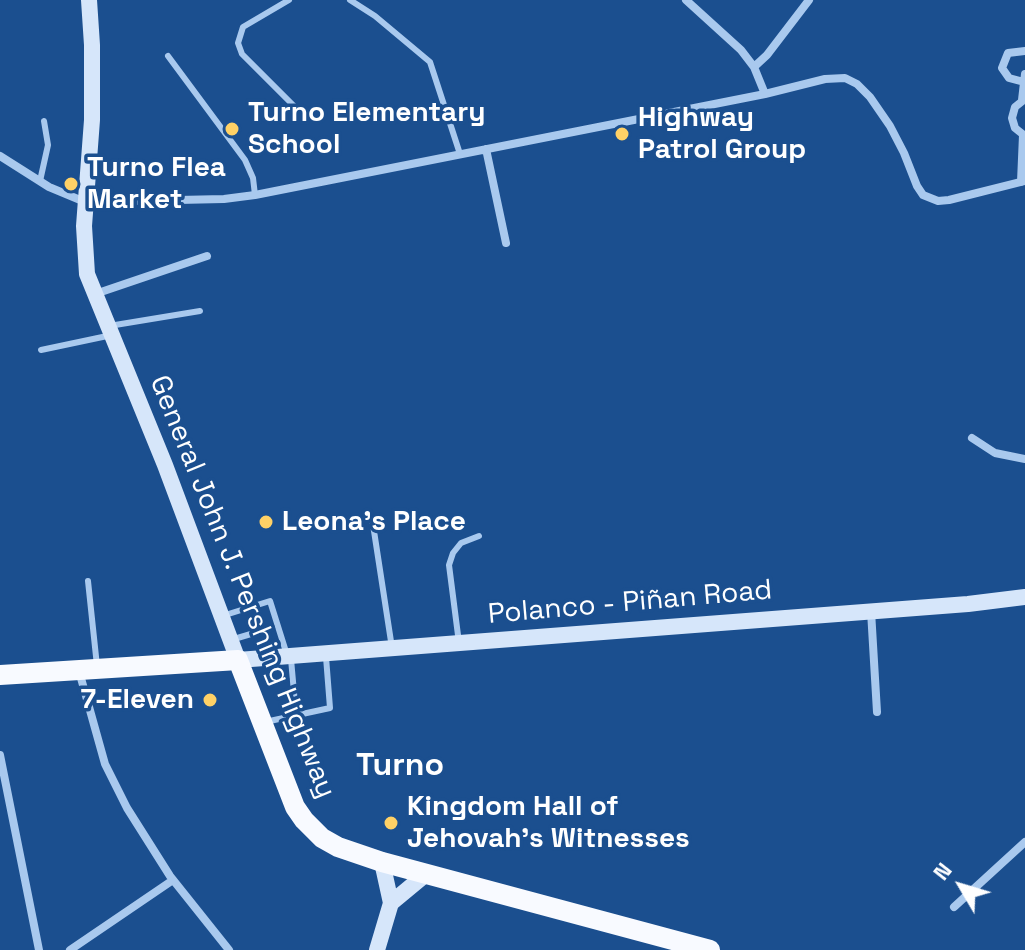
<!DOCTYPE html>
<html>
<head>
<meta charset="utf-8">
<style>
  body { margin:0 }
  #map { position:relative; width:1025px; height:950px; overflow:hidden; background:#1b4f8f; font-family:"Space Grotesk",sans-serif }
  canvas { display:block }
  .north { position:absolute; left:921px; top:846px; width:80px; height:80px; -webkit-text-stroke:6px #1b4f8f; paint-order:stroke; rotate:308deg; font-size:22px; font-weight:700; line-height:32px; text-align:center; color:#fff }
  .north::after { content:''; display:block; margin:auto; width:28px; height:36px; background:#fff; clip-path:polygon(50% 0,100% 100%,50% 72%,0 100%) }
</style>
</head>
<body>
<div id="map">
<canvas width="1025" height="950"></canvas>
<div class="north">N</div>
</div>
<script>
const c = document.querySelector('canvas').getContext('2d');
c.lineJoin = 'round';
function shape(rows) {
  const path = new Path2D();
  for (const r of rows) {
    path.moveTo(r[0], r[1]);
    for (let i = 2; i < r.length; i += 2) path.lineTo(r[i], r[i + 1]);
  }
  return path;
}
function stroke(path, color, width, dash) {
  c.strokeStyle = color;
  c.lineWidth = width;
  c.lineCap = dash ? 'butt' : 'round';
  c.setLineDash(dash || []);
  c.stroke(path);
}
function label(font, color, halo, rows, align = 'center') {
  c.font = font + ' "Space Grotesk",sans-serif';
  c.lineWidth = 7;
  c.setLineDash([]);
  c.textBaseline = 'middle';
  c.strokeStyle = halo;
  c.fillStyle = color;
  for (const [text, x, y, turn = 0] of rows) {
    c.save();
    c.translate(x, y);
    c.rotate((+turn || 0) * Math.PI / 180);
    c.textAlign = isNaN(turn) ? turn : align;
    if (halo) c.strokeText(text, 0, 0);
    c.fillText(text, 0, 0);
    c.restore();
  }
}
stroke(shape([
  [289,0,243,27,238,43,242,54,300,112],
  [350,0,375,16,430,62,460,154],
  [168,56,245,160,253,178,255,195],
  [40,181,48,145,44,121],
  [109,326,200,311],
  [41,350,112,335],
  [372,518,392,648],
  [88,581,97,666],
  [222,616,270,601,287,655],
  [234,639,261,631],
  [459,643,449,565,453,553,461,543,479,536],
  [291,659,296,715],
  [265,722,330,708,326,657]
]), '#a9c9ee', 6);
stroke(shape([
  [686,0,741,50,754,67,765,94],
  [754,67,767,55,809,0],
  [1024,82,1009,78,1002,68,1008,53,1025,51],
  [1025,99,1015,107,1012,118,1015,128,1025,136],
  [1022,100,1025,74],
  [486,149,506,243],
  [0,156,49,187,85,202,224,199,255,195,765,94,825,79,845,78,857,84,870,97,890,126,904,153,917,186,923,195,938,201,949,200,1025,181],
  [1021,182,1023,135],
  [95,294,207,256],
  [972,438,995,453,1025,459],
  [871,611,877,712],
  [79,671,105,764,127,808,170,876,229,950],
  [0,755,39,950],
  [954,907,1025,842],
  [70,950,173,880]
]), '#a9c9ee', 8);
stroke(shape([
  [89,0,92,45,92,120,84,226,87,274,165,465,238,660,968,604,1025,597],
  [391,903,426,874],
  [377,950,391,903,382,862]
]), '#d6e6fa', 16);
stroke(shape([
  [0,675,238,660,295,807,304,820,322,838,338,847,382,862,710,950]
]), '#f8faff', 20);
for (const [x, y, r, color] of [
  [232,129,8,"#ffd166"],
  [622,134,8,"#ffd166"],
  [71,184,8,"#ffd166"],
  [266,522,8,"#ffd166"],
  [210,700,8,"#ffd166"],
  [391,823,8,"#ffd166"]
]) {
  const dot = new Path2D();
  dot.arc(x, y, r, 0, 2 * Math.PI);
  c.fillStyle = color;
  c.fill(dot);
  stroke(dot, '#1b4f8f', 3);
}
label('bold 28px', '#fff', '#1b4f8f', [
  ["Turno Elementary",248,113],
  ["School",248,145],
  ["Highway",638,118],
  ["Patrol Group",638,150],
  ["Turno Flea",87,168],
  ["Market",87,200],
  ["Leona's Place",282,522],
  ["7-Eleven",194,700,"right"],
  ["Kingdom Hall of",407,807],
  ["Jehovah's Witnesses",407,839]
], 'left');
label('28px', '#fff', '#1b4f8f', [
  ["General John J. Pershing Highway",242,587,68],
  ["Polanco - Piñan Road",630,603,-5]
]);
label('bold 32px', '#fff', '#1b4f8f', [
  ["Turno",400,766]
]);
</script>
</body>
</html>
